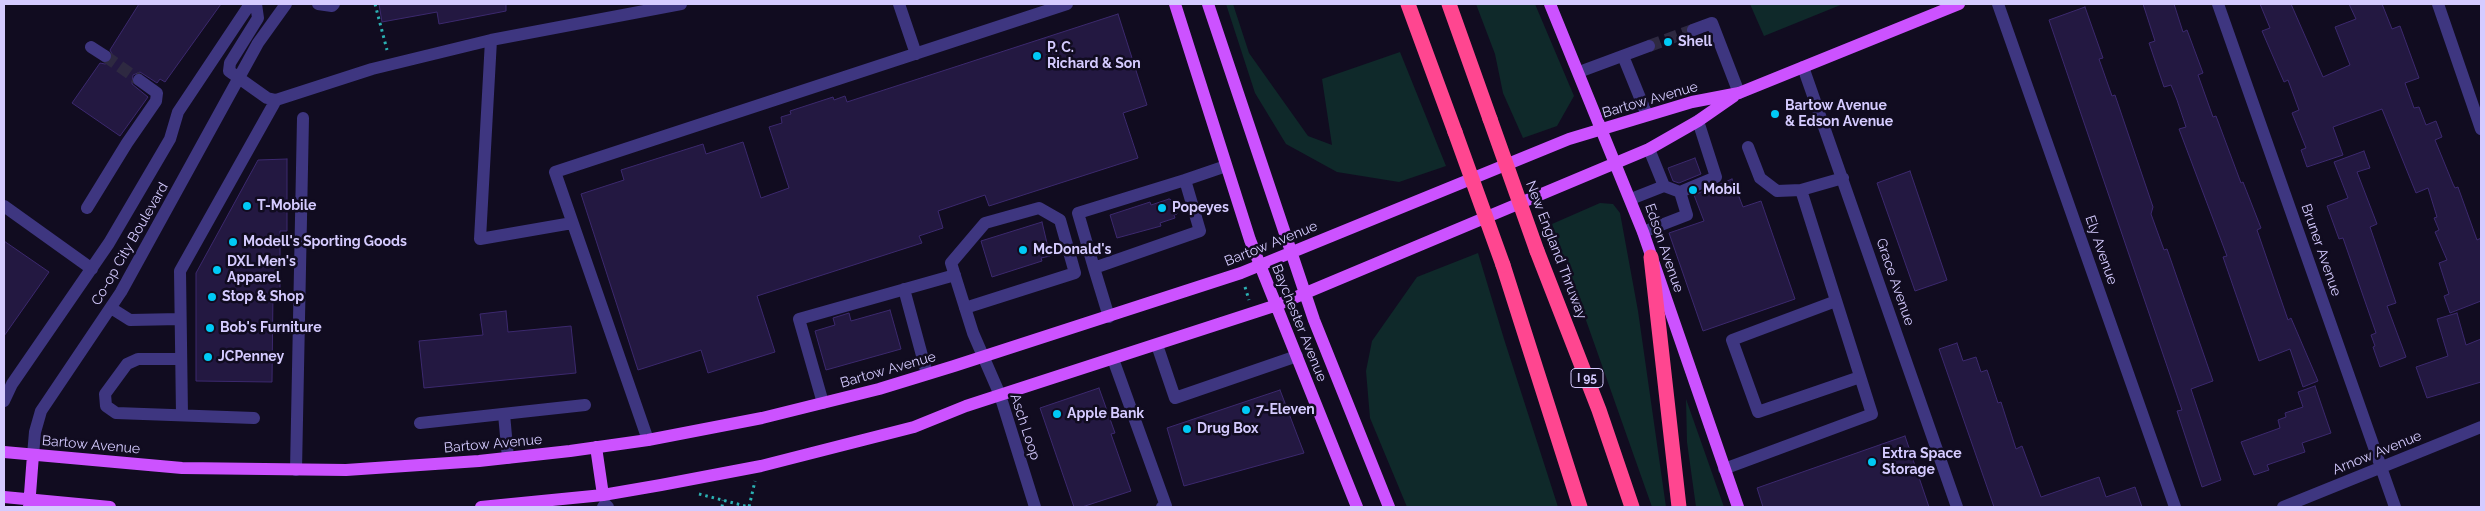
<!DOCTYPE html>
<html>
<head>
<meta charset="utf-8">
<style>
  body { margin:0 }
  #map { position:relative; width:2485px; height:511px; overflow:hidden; background:#110c20; font-family:Raleway,sans-serif }
  canvas { display:block }
  .frame { position:absolute; inset:0; border:5px solid #d5cbff; pointer-events:none }
</style>
</head>
<body>
<div id="map">
<canvas width="2485" height="511"></canvas>
<div class="frame"></div>
</div>
<script>
const c = document.querySelector('canvas').getContext('2d');
c.lineJoin = 'round';
function fillPath(path, color) {
  c.fillStyle = color;
  c.fill(path, 'evenodd');
}
function shape(rows) {
  const path = new Path2D();
  for (const r of rows) {
    path.moveTo(r[0], r[1]);
    for (let i = 2; i < r.length; i += 2) path.lineTo(r[i], r[i + 1]);
  }
  return path;
}
function stroke(path, color, width, dash) {
  c.strokeStyle = color;
  c.lineWidth = width;
  c.lineCap = dash ? 'butt' : 'round';
  c.setLineDash(dash || []);
  c.stroke(path);
}
function label(font, color, halo, rows, align = 'center') {
  c.font = font + ' Raleway,sans-serif';
  c.lineWidth = 5;
  c.setLineDash([]);
  c.textBaseline = 'middle';
  c.strokeStyle = halo;
  c.fillStyle = color;
  for (const [text, x, y, turn = 0] of rows) {
    c.save();
    c.translate(x, y);
    c.rotate((+turn || 0) * Math.PI / 180);
    c.textAlign = isNaN(turn) ? turn : align;
    if (halo) c.strokeText(text, 0, 0);
    c.fillText(text, 0, 0);
    c.restore();
  }
}
fillPath(shape([
  [1226,4,1233,4,1249,53,1308,136,1332,145,1322,79,1400,52,1446,166,1399,182,1337,172,1286,144,1255,93],
  [1476,4,1535,4,1574,96,1557,126,1523,138,1503,93,1495,54],
  [1750,4,1843,4,1764,36],
  [1600,203,1613,204,1620,213,1638,311,1666,507,1652,507,1552,224],
  [1478,253,1504,339,1558,507,1407,507,1370,418,1366,371,1372,341,1417,277],
  [1686,399,1724,507,1696,507,1687,442]
]), '#0f292a');
const building = shape([
  [139,4,221,4,165,82,160,79,157,83,140,72,133,75,132,84,148,97,120,136,72,103,100,63,105,64,112,61,113,56,110,50,139,4],
  [379,4,506,4,506,11,439,24,437,12,382,22,379,4],
  [2143,4,2174,4,2183,32,2187,30,2203,73,2198,75,2213,117,2216,116,2241,183,2243,182,2261,228,2257,230,2288,320,2291,318,2318,381,2303,387,2290,349,2259,361,2223,257,2227,256,2179,129,2186,127,2177,100,2171,85,2164,87,2149,43,2155,41,2143,4],
  [2260,4,2291,4,2323,77,2350,65,2335,27,2356,19,2349,4,2382,4,2392,29,2400,26,2419,78,2405,83,2414,108,2419,107,2426,125,2436,121,2442,137,2435,140,2453,184,2455,188,2458,187,2477,240,2481,238,2481,301,2450,313,2444,296,2449,294,2439,263,2447,260,2435,232,2439,230,2434,218,2437,217,2428,188,2416,193,2382,109,2333,127,2343,155,2307,167,2301,150,2306,148,2292,113,2299,110,2288,80,2284,82,2262,31,2270,28,2260,4],
  [2085,7,2103,58,2099,59,2112,96,2115,95,2153,207,2151,214,2164,250,2167,249,2213,381,2191,389,2221,480,2202,487,2177,411,2182,410,2049,20,2085,7],
  [1118,14,1147,105,1123,113,1138,158,989,206,985,195,938,211,943,228,919,236,922,243,757,296,775,352,708,373,701,350,638,370,581,194,624,180,621,170,703,144,706,154,743,142,761,198,789,188,769,127,782,123,781,117,791,114,790,111,833,97,834,100,845,96,847,102,1118,14],
  [2364,151,2370,168,2357,172,2377,224,2370,227,2396,303,2387,306,2406,357,2380,367,2373,347,2375,346,2371,335,2376,333,2343,238,2339,239,2327,206,2348,198,2334,162,2364,151],
  [1695,158,1701,174,1679,183,1673,181,1668,168,1695,158],
  [287,159,287,231,280,231,280,291,273,291,272,382,196,381,196,273,258,160,287,159],
  [1910,171,1947,280,1915,291,1877,183,1910,171],
  [1732,179,1743,207,1761,201,1795,299,1703,331,1669,233,1704,221,1694,195,1732,179],
  [1169,199,1172,200,1177,214,1174,215,1175,218,1160,223,1161,226,1117,238,1110,215,1150,202,1151,205,1169,199],
  [1042,222,1050,256,1041,258,1042,261,992,277,981,241,1042,222],
  [4,241,49,272,4,336,4,241],
  [890,310,901,349,826,370,815,331,835,325,833,318,849,313,851,321,890,310],
  [506,311,508,332,571,326,576,373,424,388,419,341,483,335,480,314,506,311],
  [2457,313,2466,345,2481,339,2481,382,2427,398,2416,367,2448,356,2437,319,2457,313],
  [1957,343,1963,361,1976,357,1981,372,1987,370,1998,403,2001,402,2016,449,2022,446,2041,497,2099,477,2106,497,2135,487,2142,507,1994,507,1939,349,1957,343],
  [2315,386,2331,433,2302,443,2305,452,2267,465,2269,470,2254,475,2241,442,2280,428,2278,420,2286,417,2285,413,2303,407,2298,392,2315,386],
  [1099,388,1115,433,1111,434,1131,491,1082,507,1074,507,1040,408,1099,388],
  [1280,390,1304,453,1184,486,1167,428,1280,390],
  [1905,436,1929,507,1763,507,1757,488,1905,436]
]);
fillPath(building, '#231841');
stroke(building, '#3c296e', 1);
stroke(shape([
  [1649,46,1693,30],
  [105,56,139,80]
]), '#2e2941', 12, [12, 6]);
stroke(shape([
  [375,4,387,50],
  [1245,287,1249,300],
  [699,494,749,507,755,481],
  [722,507,723,500]
]), '#2bb1b3', 3, [2.5, 4]);
stroke(shape([
  [256,4,258,18,230,63,229,71,267,98,276,100,372,69,491,40,681,4],
  [318,4,332,6,334,4],
  [899,4,916,54],
  [1998,4,2175,507],
  [2218,4,2395,507],
  [2438,4,2481,129],
  [1693,30,1712,23,1739,93],
  [491,40,480,239,572,223],
  [91,47,105,56],
  [1623,56,1647,115],
  [1803,67,1957,507],
  [1579,72,1649,46],
  [1748,147,1760,178,1777,191,1801,190],
  [1649,149,1664,186,1680,192,1716,177,1698,121],
  [1185,180,1226,166],
  [1631,199,1664,186],
  [4,206,92,269],
  [87,208,127,143,156,101,157,93,139,80],
  [1643,232,1687,215,1680,192],
  [1094,268,1200,231,1185,180,1078,213,1094,268,1109,317],
  [904,289,927,374],
  [1836,301,1732,340,1758,412,1860,377],
  [111,308,130,320,180,319],
  [965,308,1075,273,1060,220,1039,208,985,223,951,263,973,333,1000,395,1035,507],
  [1157,345,1175,398,1297,356],
  [181,359,138,359,127,364,105,394,106,406,116,413,254,418],
  [1113,359,1166,506,1162,507],
  [4,401,12,384,109,243,170,139,178,112,250,4],
  [823,403,799,319,955,275],
  [504,414,508,458],
  [182,415,180,271,276,100],
  [420,423,585,405],
  [648,440,555,172,1067,4],
  [33,455,35,432,41,411,121,292,258,43,286,4],
  [1724,469,1872,414,1801,190,1843,178],
  [296,470,303,118],
  [603,507,605,504,608,507],
  [2283,507,2481,427]
]), '#3e3680', 12);
stroke(shape([
  [1175,4,1250,240,1357,507],
  [1208,4,1314,320,1389,507],
  [1550,4,1643,232,1738,507],
  [596,447,603,495],
  [4,452,182,468,346,470,479,461,570,451,648,440,762,418,879,389,954,366,1241,273,1569,139,1692,102,1739,93,1959,4],
  [4,497,110,507],
  [29,507,33,455],
  [481,507,603,495,661,485,761,466,914,427,966,406,1277,305,1649,149,1698,121,1734,96]
]), '#cc52ff', 12);
stroke(shape([
  [1408,4,1455,132],
  [1449,4,1490,119],
  [1537,251,1599,410,1632,507],
  [1651,257,1679,507],
  [1503,265,1580,507]
]), '#ff4690', 15);
stroke(shape([
  [1490,119,1537,251],
  [1455,132,1503,265]
]), '#ff4690', 15);
for (const [x, y, r, color] of [
  [1668,42,5,"#00caf6"],
  [1037,56,5,"#00caf6"],
  [1775,114,5,"#00caf6"],
  [1693,190,5,"#00caf6"],
  [247,206,5,"#00caf6"],
  [1162,208,5,"#00caf6"],
  [233,242,5,"#00caf6"],
  [1023,250,5,"#00caf6"],
  [217,270,5,"#00caf6"],
  [212,297,5,"#00caf6"],
  [210,328,5,"#00caf6"],
  [208,357,5,"#00caf6"],
  [1246,410,5,"#00caf6"],
  [1057,414,5,"#00caf6"],
  [1187,429,5,"#00caf6"],
  [1872,462,5,"#00caf6"]
]) {
  const dot = new Path2D();
  dot.arc(x, y, r, 0, 2 * Math.PI);
  c.fillStyle = color;
  c.fill(dot);
  stroke(dot, '#110c20', 2);
}
for (const [x, y, w] of [
  [1587,378,32]
]) {
  const box = new Path2D();
  box.roundRect(x - w / 2, y - 9.5, w, 19, 4);
  c.fillStyle = '#110c20';
  c.fill(box);
  stroke(box, '#d5cbff', 1);
}
label('bold 12px', '#d5cbff', null, [
  ["I 95",1587,378]
]);
label('bold 14px', '#d5cbff', '#110c20', [
  ["Shell",1678,42],
  ["P. C.",1047,48],
  ["Richard & Son",1047,64],
  ["Bartow Avenue",1785,106],
  ["& Edson Avenue",1785,122],
  ["Mobil",1703,190],
  ["T-Mobile",257,206],
  ["Popeyes",1172,208],
  ["Modell's Sporting Goods",243,242],
  ["McDonald's",1033,250],
  ["DXL Men's",227,262],
  ["Apparel",227,278],
  ["Stop & Shop",222,297],
  ["Bob's Furniture",220,328],
  ["JCPenney",218,357],
  ["7-Eleven",1256,410],
  ["Apple Bank",1067,414],
  ["Drug Box",1197,429],
  ["Extra Space",1882,454],
  ["Storage",1882,470]
], 'left');
label('14px', '#d5cbff', '#110c20', [
  ["Bartow Avenue",1650,100,-16],
  ["Co-op City Boulevard",130,244,-60],
  ["Bartow Avenue",1271,244,-22],
  ["Edson Avenue",1664,248,71],
  ["New England Thruway",1556,250,69],
  ["Ely Avenue",2101,250,71],
  ["Bruner Avenue",2321,250,71],
  ["Grace Avenue",1895,282,71],
  ["Baychester Avenue",1299,323,68],
  ["Bartow Avenue",888,370,-16],
  ["Asch Loop",1025,427,72],
  ["Bartow Avenue",493,444,-5],
  ["Bartow Avenue",91,445,5],
  ["Arnow Avenue",2377,453,-22]
]);
</script>
</body>
</html>
